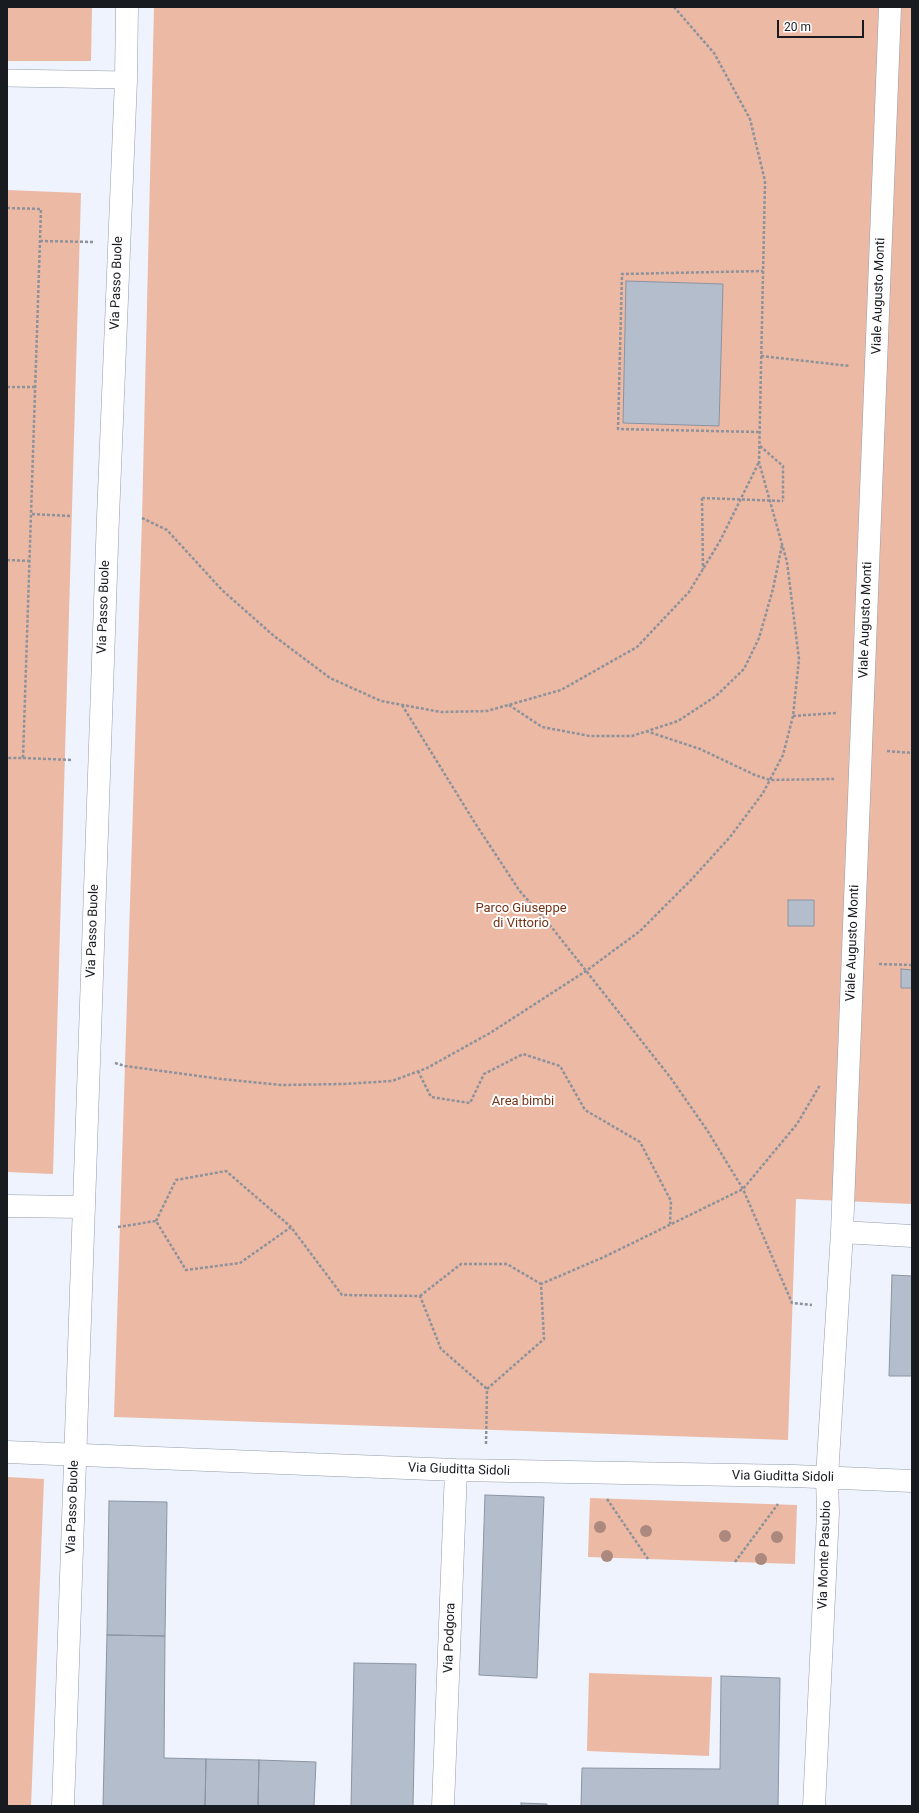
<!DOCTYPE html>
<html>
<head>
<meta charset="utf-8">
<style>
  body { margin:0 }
  #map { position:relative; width:919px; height:1813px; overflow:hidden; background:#eef3fd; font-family:Roboto,sans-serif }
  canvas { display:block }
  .frame { position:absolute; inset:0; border:8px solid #181b20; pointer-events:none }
  .scale { position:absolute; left:777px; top:20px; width:87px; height:18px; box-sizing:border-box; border:2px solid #181b20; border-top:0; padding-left:5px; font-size:12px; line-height:14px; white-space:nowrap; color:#181b20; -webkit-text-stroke:3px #fff; paint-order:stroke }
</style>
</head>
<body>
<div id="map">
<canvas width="919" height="1813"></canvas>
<div class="frame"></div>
<div class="scale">20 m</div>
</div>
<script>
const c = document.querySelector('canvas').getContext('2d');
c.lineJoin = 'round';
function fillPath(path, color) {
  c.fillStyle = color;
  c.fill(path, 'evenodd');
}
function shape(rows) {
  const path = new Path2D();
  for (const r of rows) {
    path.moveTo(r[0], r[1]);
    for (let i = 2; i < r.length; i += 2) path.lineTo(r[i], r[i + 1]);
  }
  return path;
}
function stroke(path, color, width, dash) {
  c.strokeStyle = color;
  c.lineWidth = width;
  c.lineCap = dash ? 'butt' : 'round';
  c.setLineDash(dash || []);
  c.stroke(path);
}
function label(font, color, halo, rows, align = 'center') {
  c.font = font + ' Roboto,sans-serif';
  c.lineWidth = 4;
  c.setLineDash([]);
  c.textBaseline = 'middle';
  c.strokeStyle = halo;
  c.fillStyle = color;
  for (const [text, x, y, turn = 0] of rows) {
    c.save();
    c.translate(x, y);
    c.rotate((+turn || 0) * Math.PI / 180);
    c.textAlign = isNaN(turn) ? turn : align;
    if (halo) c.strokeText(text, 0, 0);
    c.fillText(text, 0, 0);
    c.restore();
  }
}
fillPath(shape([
  [7,7,92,7,91,61,7,61],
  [154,7,912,7,912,1204,796,1199,788,1440,114,1417,142,518],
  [7,190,81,193,53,1174,7,1172],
  [7,1477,44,1479,31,1806,7,1806],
  [590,1498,797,1505,795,1564,588,1557],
  [589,1673,712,1677,709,1756,587,1751]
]), '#ecb9a5');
const building = shape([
  [626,281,723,284,719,426,623,423,626,281],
  [788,900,814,900,814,926,788,926,788,900],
  [901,969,912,970,912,988,901,988,901,969],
  [892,1275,912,1276,912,1376,889,1376,892,1275],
  [485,1495,544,1497,537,1678,479,1675,485,1495],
  [109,1501,167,1502,165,1636,107,1635,109,1501],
  [107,1635,165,1636,164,1758,206,1759,205,1806,103,1806,107,1635],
  [354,1663,416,1664,413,1806,351,1806,354,1663],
  [721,1676,780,1678,778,1806,581,1806,582,1768,720,1769,721,1676],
  [206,1759,259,1760,258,1806,205,1806,206,1759],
  [259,1760,316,1762,314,1806,258,1806,259,1760],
  [521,1803,547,1804,547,1806,521,1806,521,1803]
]);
fillPath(building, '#b4bdcc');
stroke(building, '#8b94a2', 1);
const lane = shape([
  [7,78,126,80]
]);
const street = shape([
  [7,1206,83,1207],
  [842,1232,912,1236],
  [7,1452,456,1470,794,1476,912,1481],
  [443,1806,456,1470],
  [814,1806,828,1513,827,1477,842,1232,890,7]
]);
const secondary = shape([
  [63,1806,108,517,126,80,127,7]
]);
stroke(lane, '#949cab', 18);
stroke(street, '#949cab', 23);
stroke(secondary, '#949cab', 23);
stroke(shape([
  [7,208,41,209,23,758,7,758],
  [40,241,94,242],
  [761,356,850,366],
  [7,387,36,387],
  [759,432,618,429,622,274,763,271],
  [760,446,783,466,783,501],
  [702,498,703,569],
  [32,514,72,516],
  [142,518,167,530,222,590,274,636,330,678,381,701,441,712,487,711,561,690,637,647,689,592,720,541,759,462],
  [7,560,30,561],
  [402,705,475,823,519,890,553,929,670,1077,707,1130,743,1189,792,1303,812,1305],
  [509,705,542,727,590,736,632,736,678,721,716,696,744,669,759,638,773,589,782,545],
  [793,716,836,713],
  [646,731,700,749,755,775,770,780,834,779],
  [887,751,912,753],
  [23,758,73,760],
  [879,964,912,965],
  [115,1063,125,1066,221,1079,281,1085,344,1084,392,1081,427,1068,490,1033,586,971,640,931,691,880,730,837,763,793,783,755,793,716,799,659,787,562,759,462,765,181,750,119,714,53,674,7],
  [418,1071,431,1097,470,1103,484,1074,523,1054,560,1066,585,1110,640,1142,671,1201,670,1224],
  [156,1221,176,1180,226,1171,291,1227],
  [118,1227,156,1221,186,1270,240,1263,291,1227,342,1295,420,1296,441,1349,487,1389],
  [420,1296,461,1264,507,1264,541,1284],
  [486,1444,487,1389,544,1339,541,1284,604,1257,743,1189,797,1124,820,1085],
  [607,1499,648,1559],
  [735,1562,778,1504]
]), '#8e929a', 2.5, [3, 2]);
stroke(lane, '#fff', 17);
stroke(street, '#fff', 22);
stroke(secondary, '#fff', 22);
stroke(shape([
  [702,498,783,501]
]), '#8e929a', 2.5, [3, 2]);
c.fillStyle = '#ab897e';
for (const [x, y] of [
  [600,1527],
  [646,1531],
  [725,1536],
  [777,1537],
  [607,1556],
  [761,1559]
]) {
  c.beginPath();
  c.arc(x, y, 6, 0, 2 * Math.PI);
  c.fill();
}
label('13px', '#181b20', '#fff', [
  ["Via Passo Buole",117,283,-88],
  ["Viale Augusto Monti",879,296,-88],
  ["Via Passo Buole",104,607,-88],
  ["Viale Augusto Monti",866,620,-88],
  ["Via Passo Buole",93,931,-88],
  ["Viale Augusto Monti",853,943,-88],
  ["Via Giuditta Sidoli",459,1470,2],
  ["Via Giuditta Sidoli",783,1477,1],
  ["Via Passo Buole",73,1507,-88],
  ["Via Monte Pasubio",825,1555,-88],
  ["Via Podgora",450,1638,-88]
]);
label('13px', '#743317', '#fff', [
  ["Parco Giuseppe",521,909],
  ["di Vittorio",521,924],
  ["Area bimbi",523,1102]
]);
</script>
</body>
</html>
